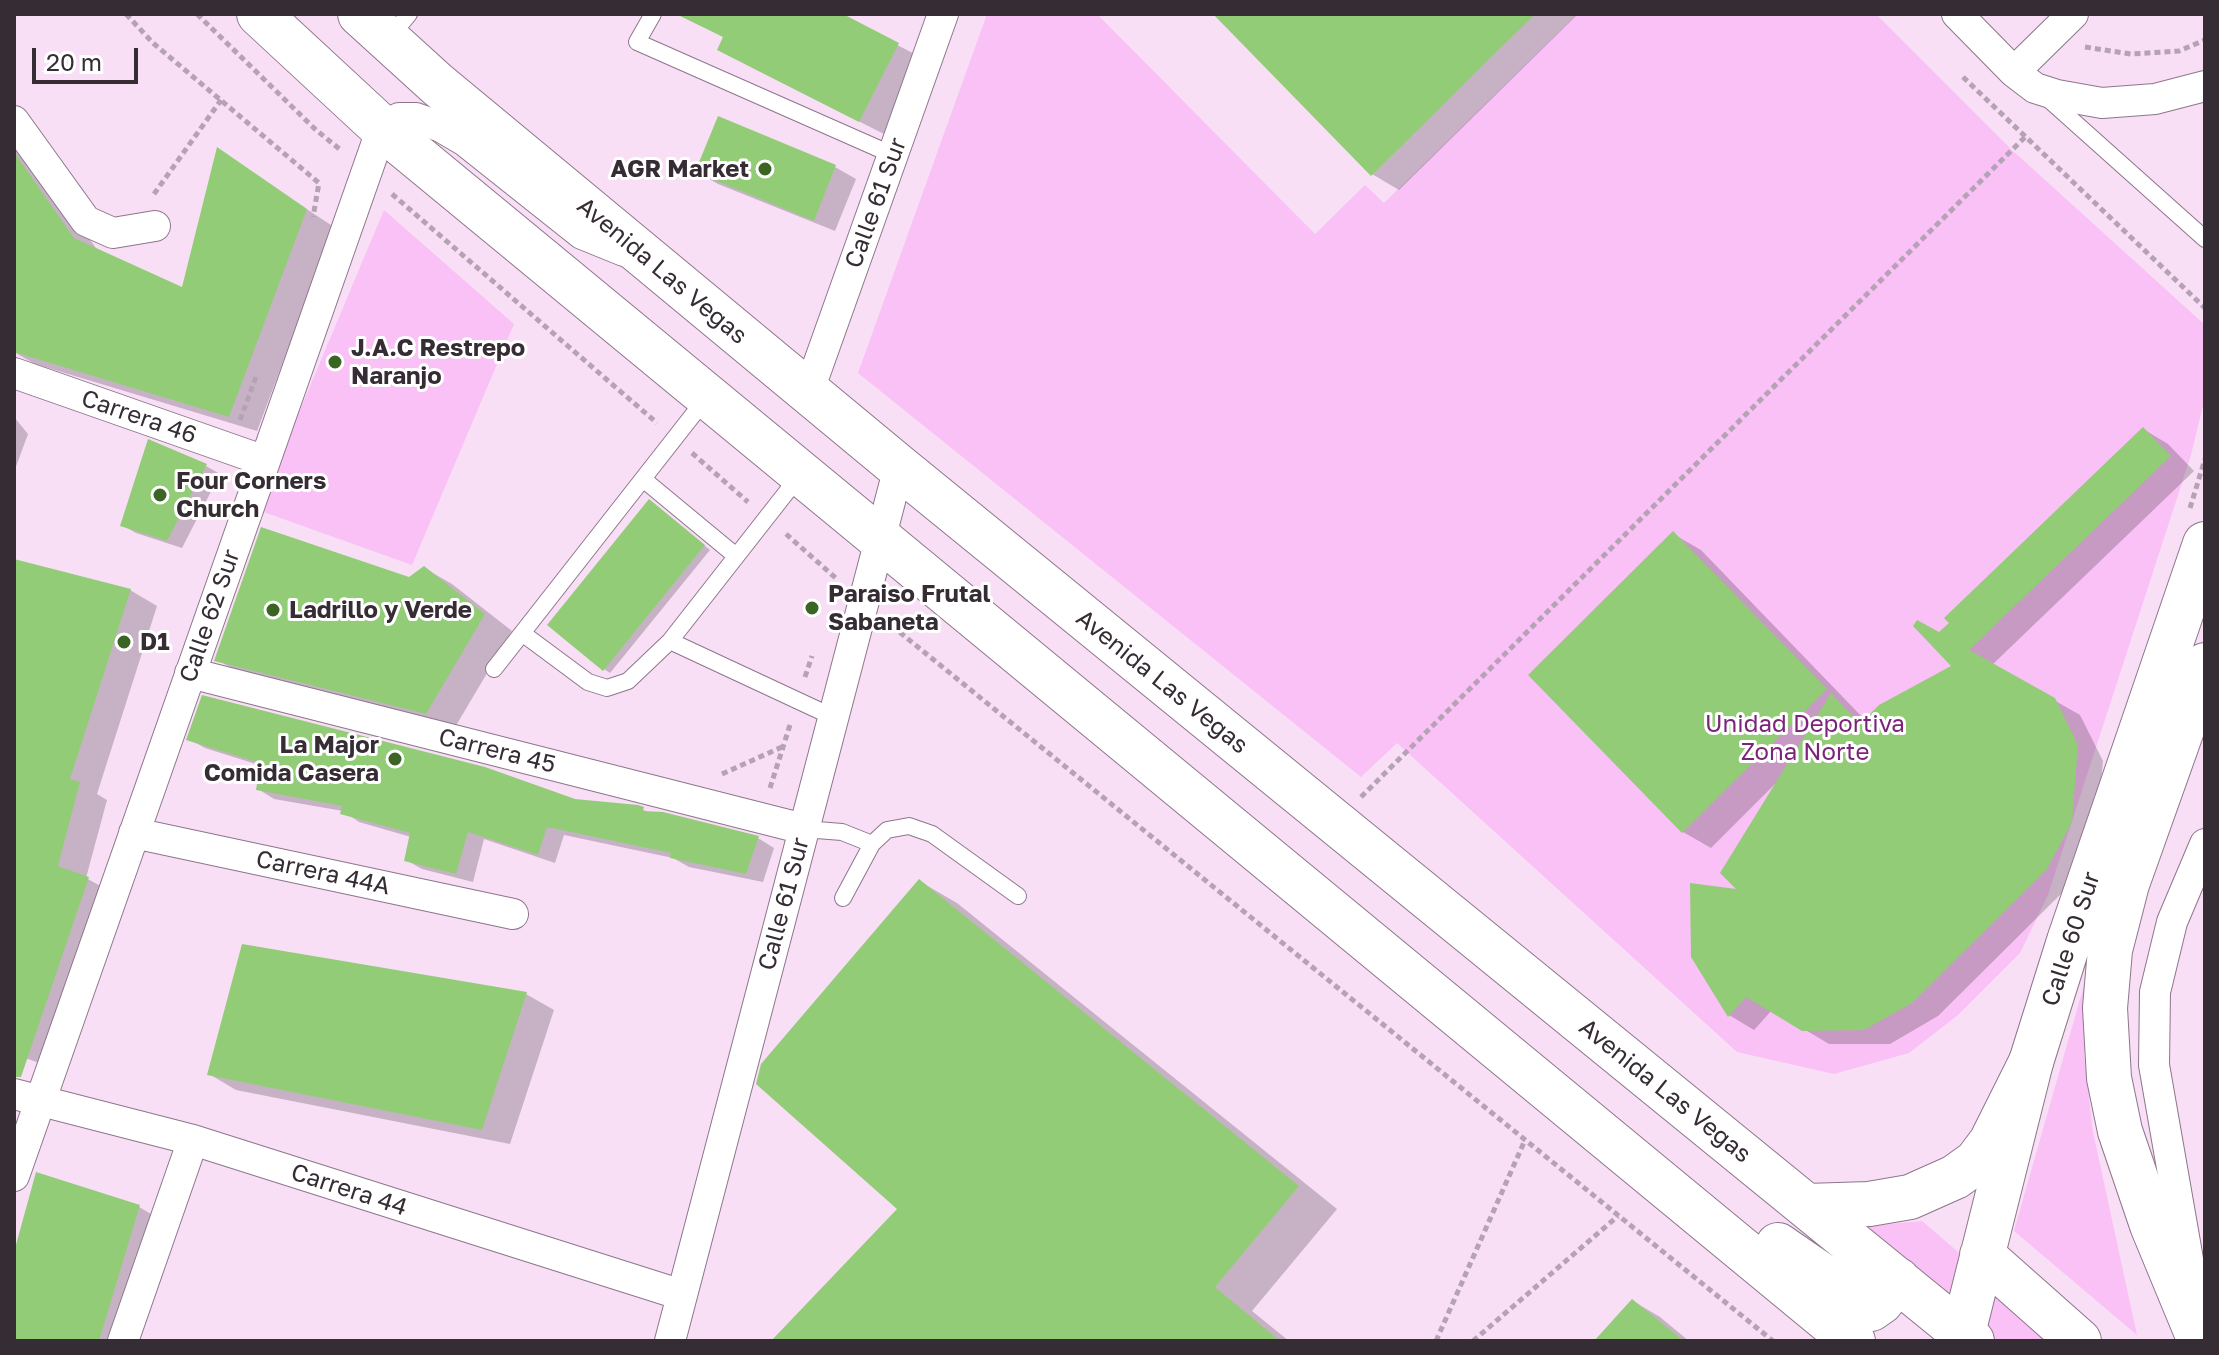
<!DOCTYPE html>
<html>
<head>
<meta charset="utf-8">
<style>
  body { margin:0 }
  #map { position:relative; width:2219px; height:1355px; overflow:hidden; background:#f8dff6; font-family:"Golos Text",sans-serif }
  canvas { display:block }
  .frame { position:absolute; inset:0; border:16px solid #352c34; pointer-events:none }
  .scale { position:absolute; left:32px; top:48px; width:106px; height:36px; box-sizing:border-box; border:4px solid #352c34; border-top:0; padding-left:10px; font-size:24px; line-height:28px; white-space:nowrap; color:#352c34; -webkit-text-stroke:6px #fff; paint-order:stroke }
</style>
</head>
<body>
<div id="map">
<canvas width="2219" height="1355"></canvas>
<div class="frame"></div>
<div class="scale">20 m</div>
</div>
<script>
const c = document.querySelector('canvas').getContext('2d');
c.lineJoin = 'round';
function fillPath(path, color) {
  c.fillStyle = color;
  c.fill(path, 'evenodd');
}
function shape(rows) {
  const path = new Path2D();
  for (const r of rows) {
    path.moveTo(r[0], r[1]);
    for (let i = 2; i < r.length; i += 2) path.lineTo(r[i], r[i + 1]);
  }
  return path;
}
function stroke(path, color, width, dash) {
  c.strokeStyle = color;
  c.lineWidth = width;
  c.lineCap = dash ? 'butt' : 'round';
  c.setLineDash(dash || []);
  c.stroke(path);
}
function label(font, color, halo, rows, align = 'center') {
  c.font = font + ' "Golos Text",sans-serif';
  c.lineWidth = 6;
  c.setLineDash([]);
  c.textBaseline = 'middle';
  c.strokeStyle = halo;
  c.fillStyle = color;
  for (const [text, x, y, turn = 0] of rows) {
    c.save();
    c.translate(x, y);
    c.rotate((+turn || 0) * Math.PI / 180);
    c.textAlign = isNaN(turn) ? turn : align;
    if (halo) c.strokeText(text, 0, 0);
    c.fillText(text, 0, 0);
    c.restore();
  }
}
fillPath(shape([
  [987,14,1097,14,1315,234,1365,185,1384,203,1577,14,1876,14,2012,150,2205,325,2205,397,2191,455,2048,895,2020,953,1958,1015,1909,1053,1834,1074,1737,1052,1397,743,1361,777,858,373],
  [384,210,514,324,412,565,258,510],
  [2092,957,2084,1055,2093,1132,2137,1335,2014,1231],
  [1922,1221,2062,1341,1991,1341,1858,1227]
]), '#f9c1f5');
fillPath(shape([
  [697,14,838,14,926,60,888,136,747,65,725,38,694,20],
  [1216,14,1578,14,1399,190,1372,174],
  [14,131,98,251,183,290,218,151,334,227,257,431,35,364,14,352],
  [835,167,856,179,835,231,718,184,697,172],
  [14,417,28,434,14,472],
  [2143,429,2168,444,2194,471,1992,665,2080,715,2103,761,2096,837,2072,883,1938,1016,1890,1044,1829,1044,1772,1010,1754,1030,1729,1015,1742,891,1777,782,1711,848,1683,832,1673,534,1701,550,1866,721,1954,666,1939,635],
  [206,466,220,474,182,548,136,533,122,525],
  [650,501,710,550,610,673,604,669],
  [14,561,130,590,157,606,97,794,107,800,86,878,115,894,56,1069,14,1054],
  [424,568,452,584,512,631,454,729,244,675,217,660,409,579],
  [189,739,575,801,637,807,652,814,758,838,774,848,763,882,689,867,673,858,564,835,555,863,484,839,473,882,422,869,406,860,411,837,359,822,343,811,274,799,258,789,262,766,205,748],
  [919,881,957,903,1337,1209,1252,1311,1289,1341,774,1341,899,1209],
  [526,994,554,1010,510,1144,236,1090,209,1074],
  [139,1207,167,1223,131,1341,14,1341,14,1258],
  [1633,1301,1660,1317,1689,1341,1596,1341]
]), '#0003');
fillPath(shape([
  [676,14,843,14,899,43,859,122,717,50,723,37],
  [1213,14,1535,14,1371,176],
  [718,116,836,165,814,221,695,172],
  [217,147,307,209,229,417,14,352,14,152,74,238,182,287],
  [2143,427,2171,456,1969,650,2055,698,2078,745,2072,822,2047,869,1912,1003,1864,1030,1802,1031,1746,997,1728,1017,1691,957,1690,883,1736,889,1720,873,1831,693,1860,724,1879,705,1951,666,1913,626,1917,620,1939,632,1949,623,1944,618],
  [148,439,207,464,167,541,120,526],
  [649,499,705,545,603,671,547,625],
  [261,527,409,577,424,566,485,614,426,714,214,661],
  [1673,531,1827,689,1682,833,1528,675],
  [14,559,131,589,70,779,80,782,58,866,89,877,21,1077,14,1077],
  [202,695,485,767,575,799,638,805,644,807,643,811,663,812,759,836,746,874,670,858,671,853,547,827,538,855,468,832,456,874,404,861,410,833,340,814,342,806,256,790,260,763,186,740],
  [919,879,1299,1186,1215,1287,1280,1341,771,1341,897,1209,756,1084,761,1064],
  [242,944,527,992,482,1130,207,1075],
  [36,1172,140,1205,99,1341,14,1341,14,1252],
  [1632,1299,1684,1341,1594,1341]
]), '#92cc77');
const service = shape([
  [653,14,637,42,893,155],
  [388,39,409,14],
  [2045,96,2205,239],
  [643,479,736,556],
  [522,633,588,682,607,688,628,681,670,641,800,475],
  [670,641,833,717],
  [494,669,707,397],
  [804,829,842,832,872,844],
  [843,898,872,844,887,830,909,826,932,834,1018,896]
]);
const minor = shape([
  [1957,14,2014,72,2035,88,2057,95,2102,103,2155,99,2205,86],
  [2014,72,2073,14],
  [14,121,86,221,113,233,155,226],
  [14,373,265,461],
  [808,393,943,14],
  [190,673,804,829],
  [134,833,513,914],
  [14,1094,193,1140,682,1295],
  [14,1176,382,128,399,118,416,118,441,127,465,141,582,234,624,251],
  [2193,1288,2154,1065,2155,992,2172,922,2205,844],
  [123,1341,193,1140],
  [670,1341,899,467]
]);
const secondary = shape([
  [1982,1255,2079,1341],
  [1965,1341,1963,1333,2031,1062,2069,941,2205,544],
  [2200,1341,2152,1225,2120,1131,2109,1078,2105,1008,2110,950,2127,884,2205,665]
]);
const primary = shape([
  [259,14,382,128,1853,1341],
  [360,14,437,84,899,467,1972,1341],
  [1807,1206,1869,1204,1910,1197,1955,1177,1976,1162,1991,1142,2031,1062],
  [1778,1245,1871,1309,1881,1302,1898,1280]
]);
stroke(service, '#8d768b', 18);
stroke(minor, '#8d768b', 32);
stroke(secondary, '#8d768b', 46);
stroke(primary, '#8d768b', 46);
stroke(shape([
  [126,14,153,43,319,183,313,217],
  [197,14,316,130,342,151],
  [2085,47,2131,54,2179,51,2205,40],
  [1963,77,2205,308],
  [154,194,221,100],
  [392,194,657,423],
  [240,420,256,377],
  [692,453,748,502],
  [2190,508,2205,459],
  [786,534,838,580],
  [892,626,1773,1341],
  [805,677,812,656],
  [722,774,782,747],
  [770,788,790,725],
  [1361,797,2025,137],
  [1436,1341,1525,1140],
  [1473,1341,1618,1216]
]), '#b5a2b4', 5, [6, 4]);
stroke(service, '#fff', 16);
stroke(minor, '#fff', 30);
stroke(secondary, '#fff', 44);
stroke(primary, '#fff', 44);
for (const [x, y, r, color] of [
  [765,169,8,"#3a6523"],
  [335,362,8,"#3a6523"],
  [160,495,8,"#3a6523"],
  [812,608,8,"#3a6523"],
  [273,610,8,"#3a6523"],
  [124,642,8,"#3a6523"],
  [395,759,8,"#3a6523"]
]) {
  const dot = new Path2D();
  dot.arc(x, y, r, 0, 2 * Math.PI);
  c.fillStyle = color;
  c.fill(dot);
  stroke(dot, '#fff', 3);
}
label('bold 24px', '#352c34', '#fff', [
  ["AGR Market",749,169,"right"],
  ["J.A.C Restrepo",351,348],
  ["Naranjo",351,376],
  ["Four Corners",176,481],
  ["Church",176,509],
  ["Paraiso Frutal",828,594],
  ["Sabaneta",828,622],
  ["Ladrillo y Verde",289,610],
  ["D1",140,642],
  ["La Major",379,745,"right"],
  ["Comida Casera",379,773,"right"]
], 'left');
label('24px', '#352c34', '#fff', [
  ["Calle 61 Sur",876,203,-70],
  ["Avenida Las Vegas",662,271,40],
  ["Carrera 46",139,417,19],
  ["Calle 62 Sur",210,616,-71],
  ["Avenida Las Vegas",1162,682,39],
  ["Carrera 45",497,751,14],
  ["Carrera 44A",323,873,12],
  ["Calle 61 Sur",784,904,-75],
  ["Calle 60 Sur",2071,939,-72],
  ["Avenida Las Vegas",1665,1091,39],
  ["Carrera 44",349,1190,18]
]);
label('24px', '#7c247b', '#fff', [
  ["Unidad Deportiva",1805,724],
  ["Zona Norte",1805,752]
]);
</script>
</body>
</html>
